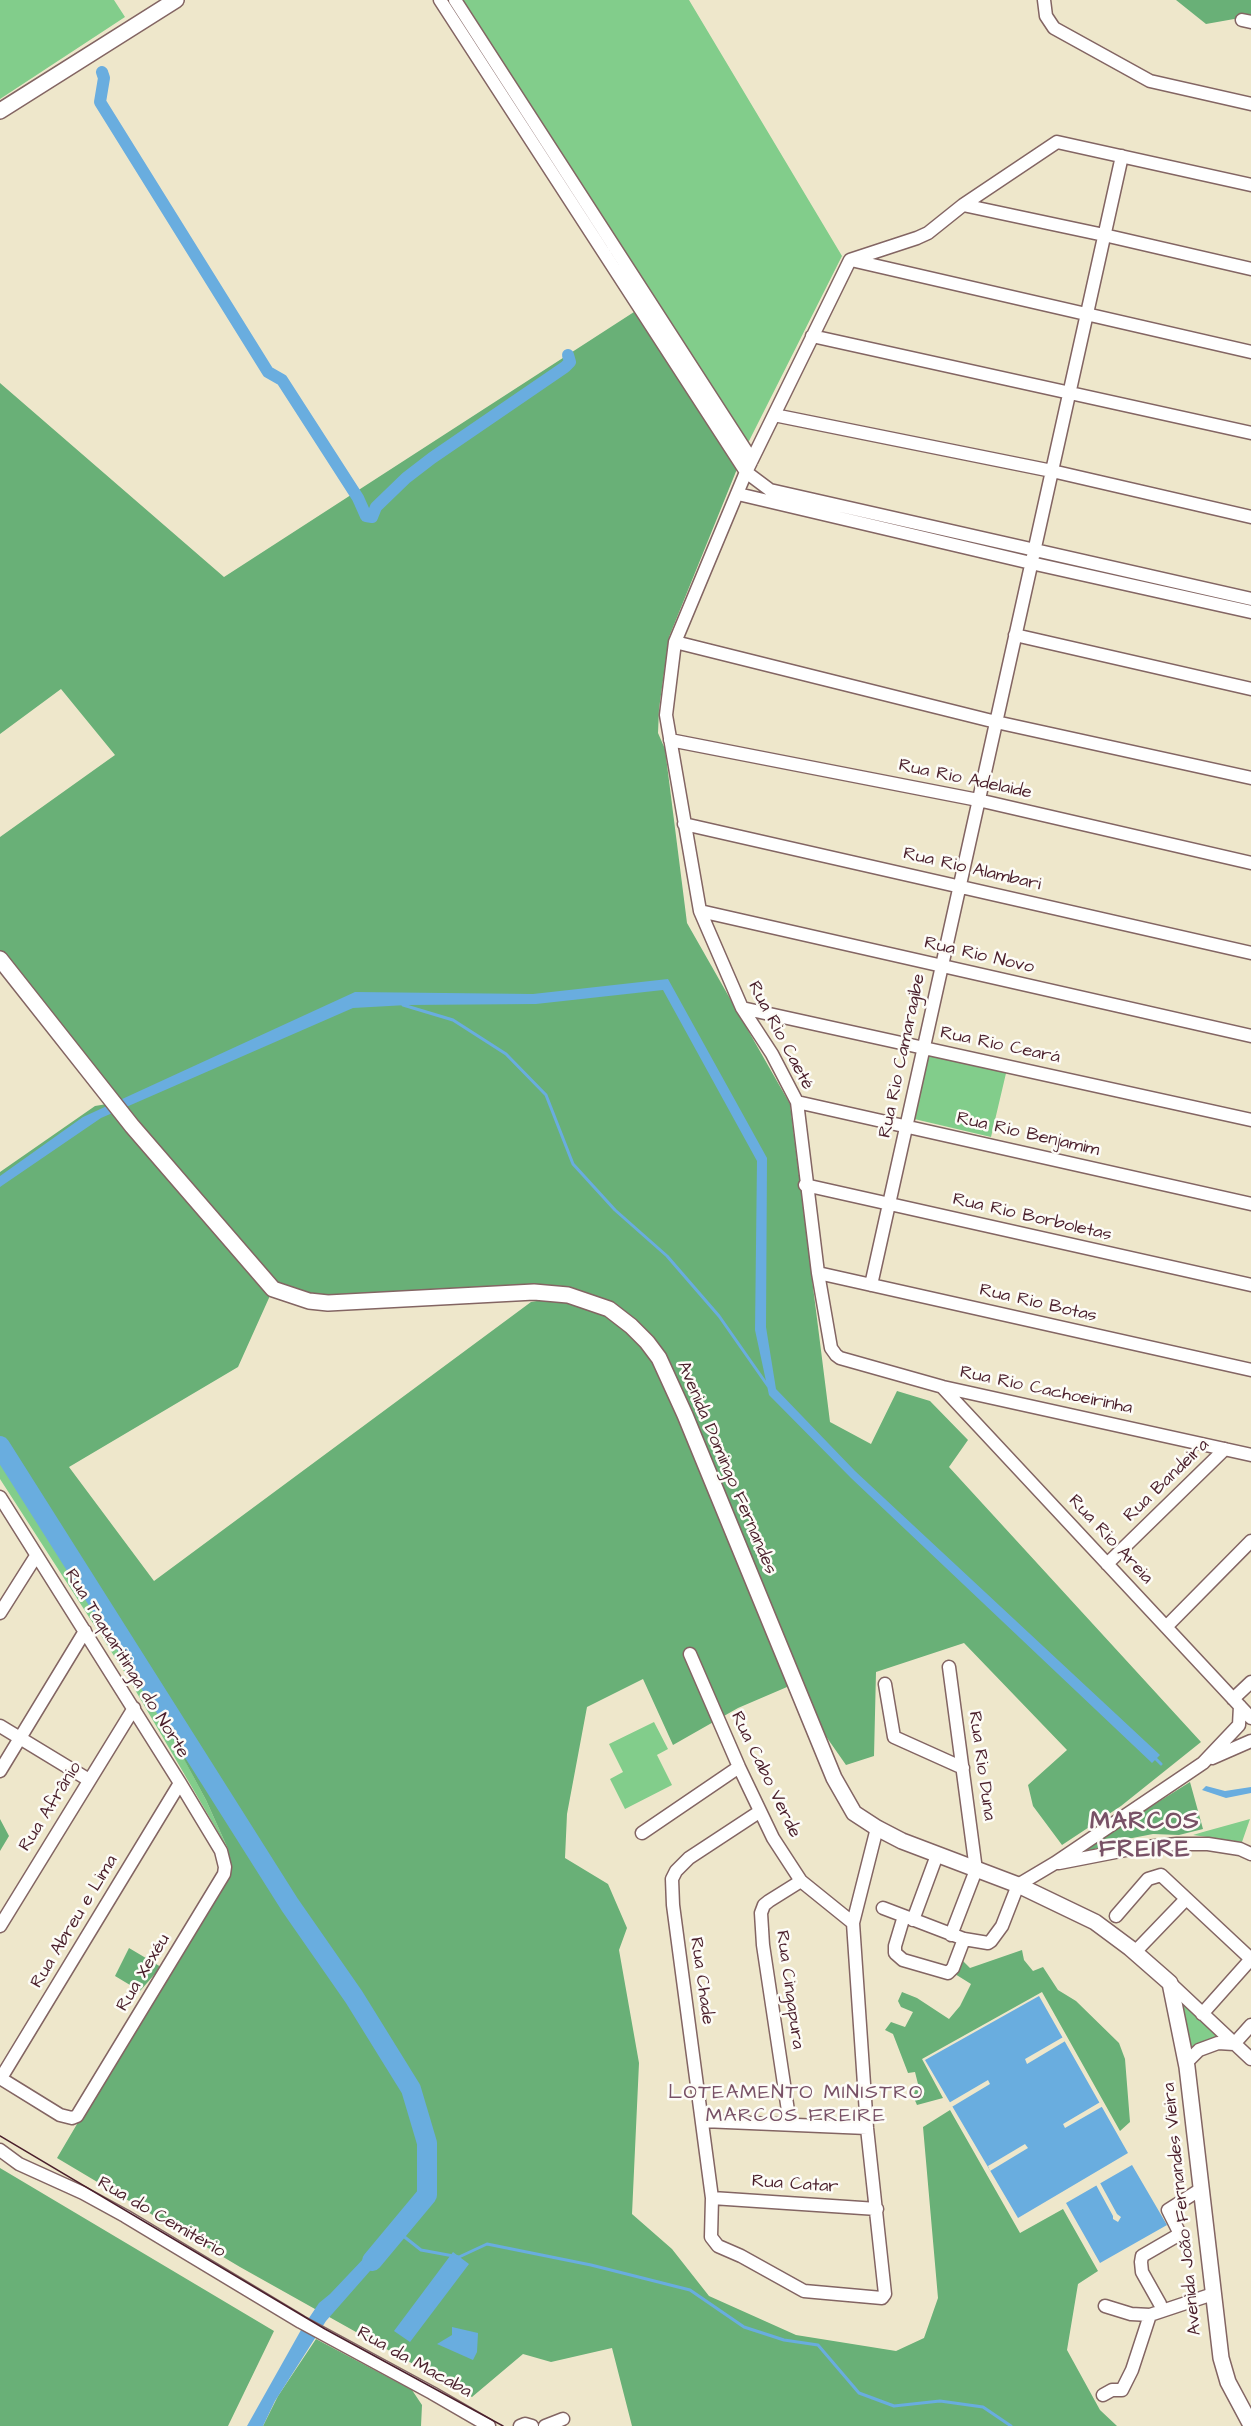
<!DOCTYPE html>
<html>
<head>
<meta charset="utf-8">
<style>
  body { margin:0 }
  canvas { display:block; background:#eee7cb }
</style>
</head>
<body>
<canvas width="1251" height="2426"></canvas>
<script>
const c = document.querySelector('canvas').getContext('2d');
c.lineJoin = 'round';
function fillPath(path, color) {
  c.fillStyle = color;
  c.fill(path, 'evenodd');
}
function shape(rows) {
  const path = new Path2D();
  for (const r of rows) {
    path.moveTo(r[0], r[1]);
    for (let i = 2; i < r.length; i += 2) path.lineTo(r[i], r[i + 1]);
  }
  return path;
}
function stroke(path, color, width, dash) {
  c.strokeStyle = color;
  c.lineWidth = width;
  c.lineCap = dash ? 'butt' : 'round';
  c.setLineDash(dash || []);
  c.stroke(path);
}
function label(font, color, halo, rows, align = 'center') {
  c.font = font + ' "Architects Daughter",sans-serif';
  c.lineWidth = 5;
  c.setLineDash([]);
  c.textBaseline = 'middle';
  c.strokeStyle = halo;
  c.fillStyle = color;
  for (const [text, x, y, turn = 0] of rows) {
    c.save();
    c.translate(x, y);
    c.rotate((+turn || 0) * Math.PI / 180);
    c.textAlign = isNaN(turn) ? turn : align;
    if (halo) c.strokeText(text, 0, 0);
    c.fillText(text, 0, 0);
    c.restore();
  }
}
fillPath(shape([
  [0,0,114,0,125,17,0,99],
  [460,0,689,0,842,256,748,443],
  [926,1050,1007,1069,991,1137,910,1118],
  [0,1458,137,1671,206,1800,228,1849,127,1676,0,1479],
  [654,1722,668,1749,655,1756,657,1755,672,1785,625,1809,610,1779,623,1772,609,1744],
  [1250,1819,1242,1842,1193,1835,1203,1832],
  [1181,2001,1226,2041,1204,2041,1191,2050]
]), '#82cd8b');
fillPath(shape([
  [1176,0,1251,0,1251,16,1206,24],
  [634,312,737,469,669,637,659,709,658,733,665,749,687,923,790,1104,830,1422,871,1444,897,1391,930,1401,968,1440,949,1467,1201,1742,1121,1806,1062,1845,1033,1806,1028,1785,1067,1750,964,1643,876,1672,874,1756,846,1765,802,1702,794,1684,738,1708,673,1745,643,1679,587,1707,567,1814,565,1858,608,1884,627,1928,619,1950,639,2063,632,2214,672,2249,709,2296,796,2335,896,2351,924,2338,938,2298,923,2127,950,2110,1020,2233,1063,2209,1098,2271,1078,2284,1067,2350,1100,2410,1117,2426,632,2426,612,2348,551,2362,523,2354,472,2397,240,2267,57,2158,229,1866,228,1849,206,1800,106,1615,0,1446,0,1172,95,1106,113,1103,0,959,0,837,115,755,61,689,0,734,0,383,224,577],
  [273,1289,328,1303,565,1296,531,1302,154,1581,69,1467,238,1367],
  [1190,1782,1203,1829,1179,1835,1153,1834,1117,1841,1069,1858],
  [0,1819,9,1836,0,1851],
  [129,1948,161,1967,140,1991,115,1976],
  [1022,1950,1024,1960,1033,1971,1043,1967,1058,1990,1076,2001,1119,2043,1125,2059,1130,2122,1120,2131,1042,1992,922,2059,943,2098,917,2105,913,2096,918,2084,915,2072,908,2073,893,2034,885,2030,891,2022,905,2027,913,2012,901,2007,898,2001,902,1992,917,1998,949,2019,960,2006,971,1984,955,1974,961,1959,970,1968],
  [0,2168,274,2331,228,2426,0,2426],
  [316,2339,412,2390,422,2405,421,2426,263,2426,278,2396]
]), '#69b077');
fillPath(shape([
  [668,979,767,1158,766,1327,776,1389,855,1471,1160,1755,1152,1763,851,1478,769,1395,755,1330,757,1161,663,990,536,1004,407,1005,353,1008,101,1118,0,1187,0,1176,83,1117,355,992,533,994],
  [1206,1786,1225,1791,1251,1787,1251,1793,1226,1798,1202,1790],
  [1039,1996,1128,2153,1018,2218,925,2060],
  [1132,2165,1167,2225,1100,2263,1066,2203],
  [385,2236,392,2246,326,2321,275,2401,263,2426,247,2426,301,2330,319,2303,330,2294],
  [453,2252,469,2264,410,2342,394,2331],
  [452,2327,478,2333,477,2352,473,2360,437,2344,452,2335]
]), '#69addf');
fillPath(shape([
  [1065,2036,1067,2040,1027,2064,1025,2059],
  [988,2080,990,2084,950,2108,947,2104],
  [1102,2101,1105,2105,1065,2128,1063,2124],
  [1025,2144,1028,2148,990,2171,988,2166],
  [1099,2181,1117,2214,1121,2217,1118,2222,1113,2219,1113,2216,1095,2183]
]), '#eee7cb');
stroke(shape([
  [403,1005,453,1020,506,1054,546,1095,573,1164,615,1210,667,1256,719,1316,768,1386],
  [1155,1758,1161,1764],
  [397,2231,421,2250,459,2257,487,2244,591,2265,690,2290,744,2327,784,2340,818,2345,859,2393,894,2406,940,2401,983,2407,1011,2426]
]), '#69addf', 3);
stroke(shape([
  [102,72,104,78,100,102,268,372,282,380,358,498,366,516,372,517,376,507,406,478,432,458,565,367,570,362,568,355]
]), '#69addf', 12);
stroke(shape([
  [0,1446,290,1905,354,1997,411,2089,427,2143,427,2195,372,2261]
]), '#69addf', 20);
const minor = shape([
  [440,0,746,472,770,490,1251,599],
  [455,0,752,460],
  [1044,0,1046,16,1054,28,1150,81,1251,104],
  [1242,20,1251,22],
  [963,205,1057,142,1251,185],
  [851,260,1251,352],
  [1251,269,1104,235,963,205,928,233,917,238,850,260,746,472,675,642,666,715,700,911,742,1008,772,1054,797,1102,818,1273,831,1348,836,1355,840,1358,943,1387,1251,1455],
  [812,336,1251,433],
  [774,415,1052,471,1251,517],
  [738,494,1031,563,1251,612],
  [1015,635,1251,689],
  [675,642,996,722,1251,778],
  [670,740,978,800,1251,863],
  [684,824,1251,953],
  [700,911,1251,1036],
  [742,1008,1251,1120],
  [797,1102,1251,1204],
  [805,1185,1251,1285],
  [818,1273,1251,1370],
  [871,1285,1122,156],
  [943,1388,1251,1718],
  [0,1497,180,1783,221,1851,225,1867,224,1874,77,2116,72,2118,60,2115,0,2078],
  [1107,1564,1225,1449],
  [0,1613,36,1556],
  [1166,1627,1251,1541],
  [690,1654,739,1767,773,1838,801,1881,853,1923],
  [949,1667,976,1870,951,1935],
  [885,1684,894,1737,963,1768],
  [1233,1699,1251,1682],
  [0,1726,89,1780],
  [1212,1758,1251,1741],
  [0,1771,85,1631],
  [759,1812,689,1858,676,1871,672,1879,673,1905,712,2198,711,2237,718,2246,741,2256,804,2291,882,2298,885,2294,867,2128,853,1923,877,1828],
  [642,1833,739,1767],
  [1059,1863,1136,1848,1177,1844,1208,1844,1240,1849,1251,1854],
  [883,1908,904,1916],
  [1116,1916,1148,1879,1161,1875,1251,1959,1202,2014],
  [913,1920,937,1855],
  [0,1926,134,1708],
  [964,1939,953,1968,948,1973,903,1960,895,1953,895,1946,904,1916,964,1939,988,1943,991,1941,1002,1926,1018,1885,1055,1863,1203,1763,1239,1725,1240,1706],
  [1135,1952,1186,1899],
  [1170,1983,1251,2059],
  [1187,2067,1188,2061,1199,2050,1218,2043,1234,2044,1251,2025],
  [1,2078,180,1783],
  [703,2121,867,2128],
  [790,2124,763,1945,761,1913,764,1905,769,1901,801,1881],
  [0,2150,19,2164,83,2193,125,2216,301,2322,432,2393,489,2426],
  [712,2198,877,2209],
  [1160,2304,1142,2272,1141,2262,1142,2256,1180,2234,1168,2210,1201,2189],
  [1105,2306,1131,2314,1150,2315,1213,2294],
  [1103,2395,1112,2390,1122,2390,1132,2370,1150,2315],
  [520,2426,525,2424,532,2426],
  [545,2426,563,2419]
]);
const major = shape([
  [0,111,176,0],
  [0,959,132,1126,273,1289,309,1301,328,1303,534,1292,568,1295,609,1309,631,1326,647,1342,659,1358,685,1415,834,1778,854,1813,877,1828,902,1841,1018,1885,1095,1922,1130,1948,1170,1983,1187,2067,1221,2358,1228,2382,1251,2425]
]);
stroke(minor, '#836563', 15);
stroke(major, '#836563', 18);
stroke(minor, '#fff', 12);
stroke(major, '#fff', 15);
stroke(shape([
  [0,2136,325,2329,503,2426]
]), '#4a1f2b', 1.5);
label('18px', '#4a1f2b', '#fdfcf7', [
  ["Rua Rio Adelaide",965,780,12],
  ["Rua Rio Alambari",972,870,13],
  ["Rua Rio Novo",979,956,13],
  ["Rua Rio Caeté",780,1036,62],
  ["Rua Rio Ceará",1000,1046,12],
  ["Rua Rio Camaragibe",903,1056,-78],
  ["Rua Rio Benjamim",1028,1135,13],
  ["Rua Rio Borboletas",1032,1218,13],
  ["Rua Rio Botas",1038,1304,13],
  ["Rua Rio Cachoeirinha",1046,1391,12],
  ["Avenida Domingo Fernandes",726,1468,67],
  ["Rua Bandeira",1167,1481,-44],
  ["Rua Rio Areia",1110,1540,47],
  ["Rua Taquaritinga do Norte",126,1664,58],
  ["Rua Rio Duna",981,1766,82],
  ["Rua Cabo Verde",765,1775,64],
  ["Rua Afrânio",51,1807,-58],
  ["Rua Abreu e Lima",75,1922,-59],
  ["Rua Xexéu",144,1973,-59],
  ["Rua Chade",701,1981,82],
  ["Rua Cingapura",789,1990,82],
  ["Rua Catar",795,2185,4],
  ["Avenida João Fernandes Vieira",1183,2209,-96],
  ["Rua do Cemitério",161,2218,30],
  ["Rua da Macaba",414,2363,29]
]);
c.letterSpacing = '1.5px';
label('20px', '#785166', '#fdfcf7', [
  ["LOTEAMENTO MINISTRO",796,2094],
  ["MARCOS FREIRE",796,2117]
]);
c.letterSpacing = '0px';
c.letterSpacing = '1.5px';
label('bold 24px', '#785166', '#fdfcf7', [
  ["MARCOS",1145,1823],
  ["FREIRE",1145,1851]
]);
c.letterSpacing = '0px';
</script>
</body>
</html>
